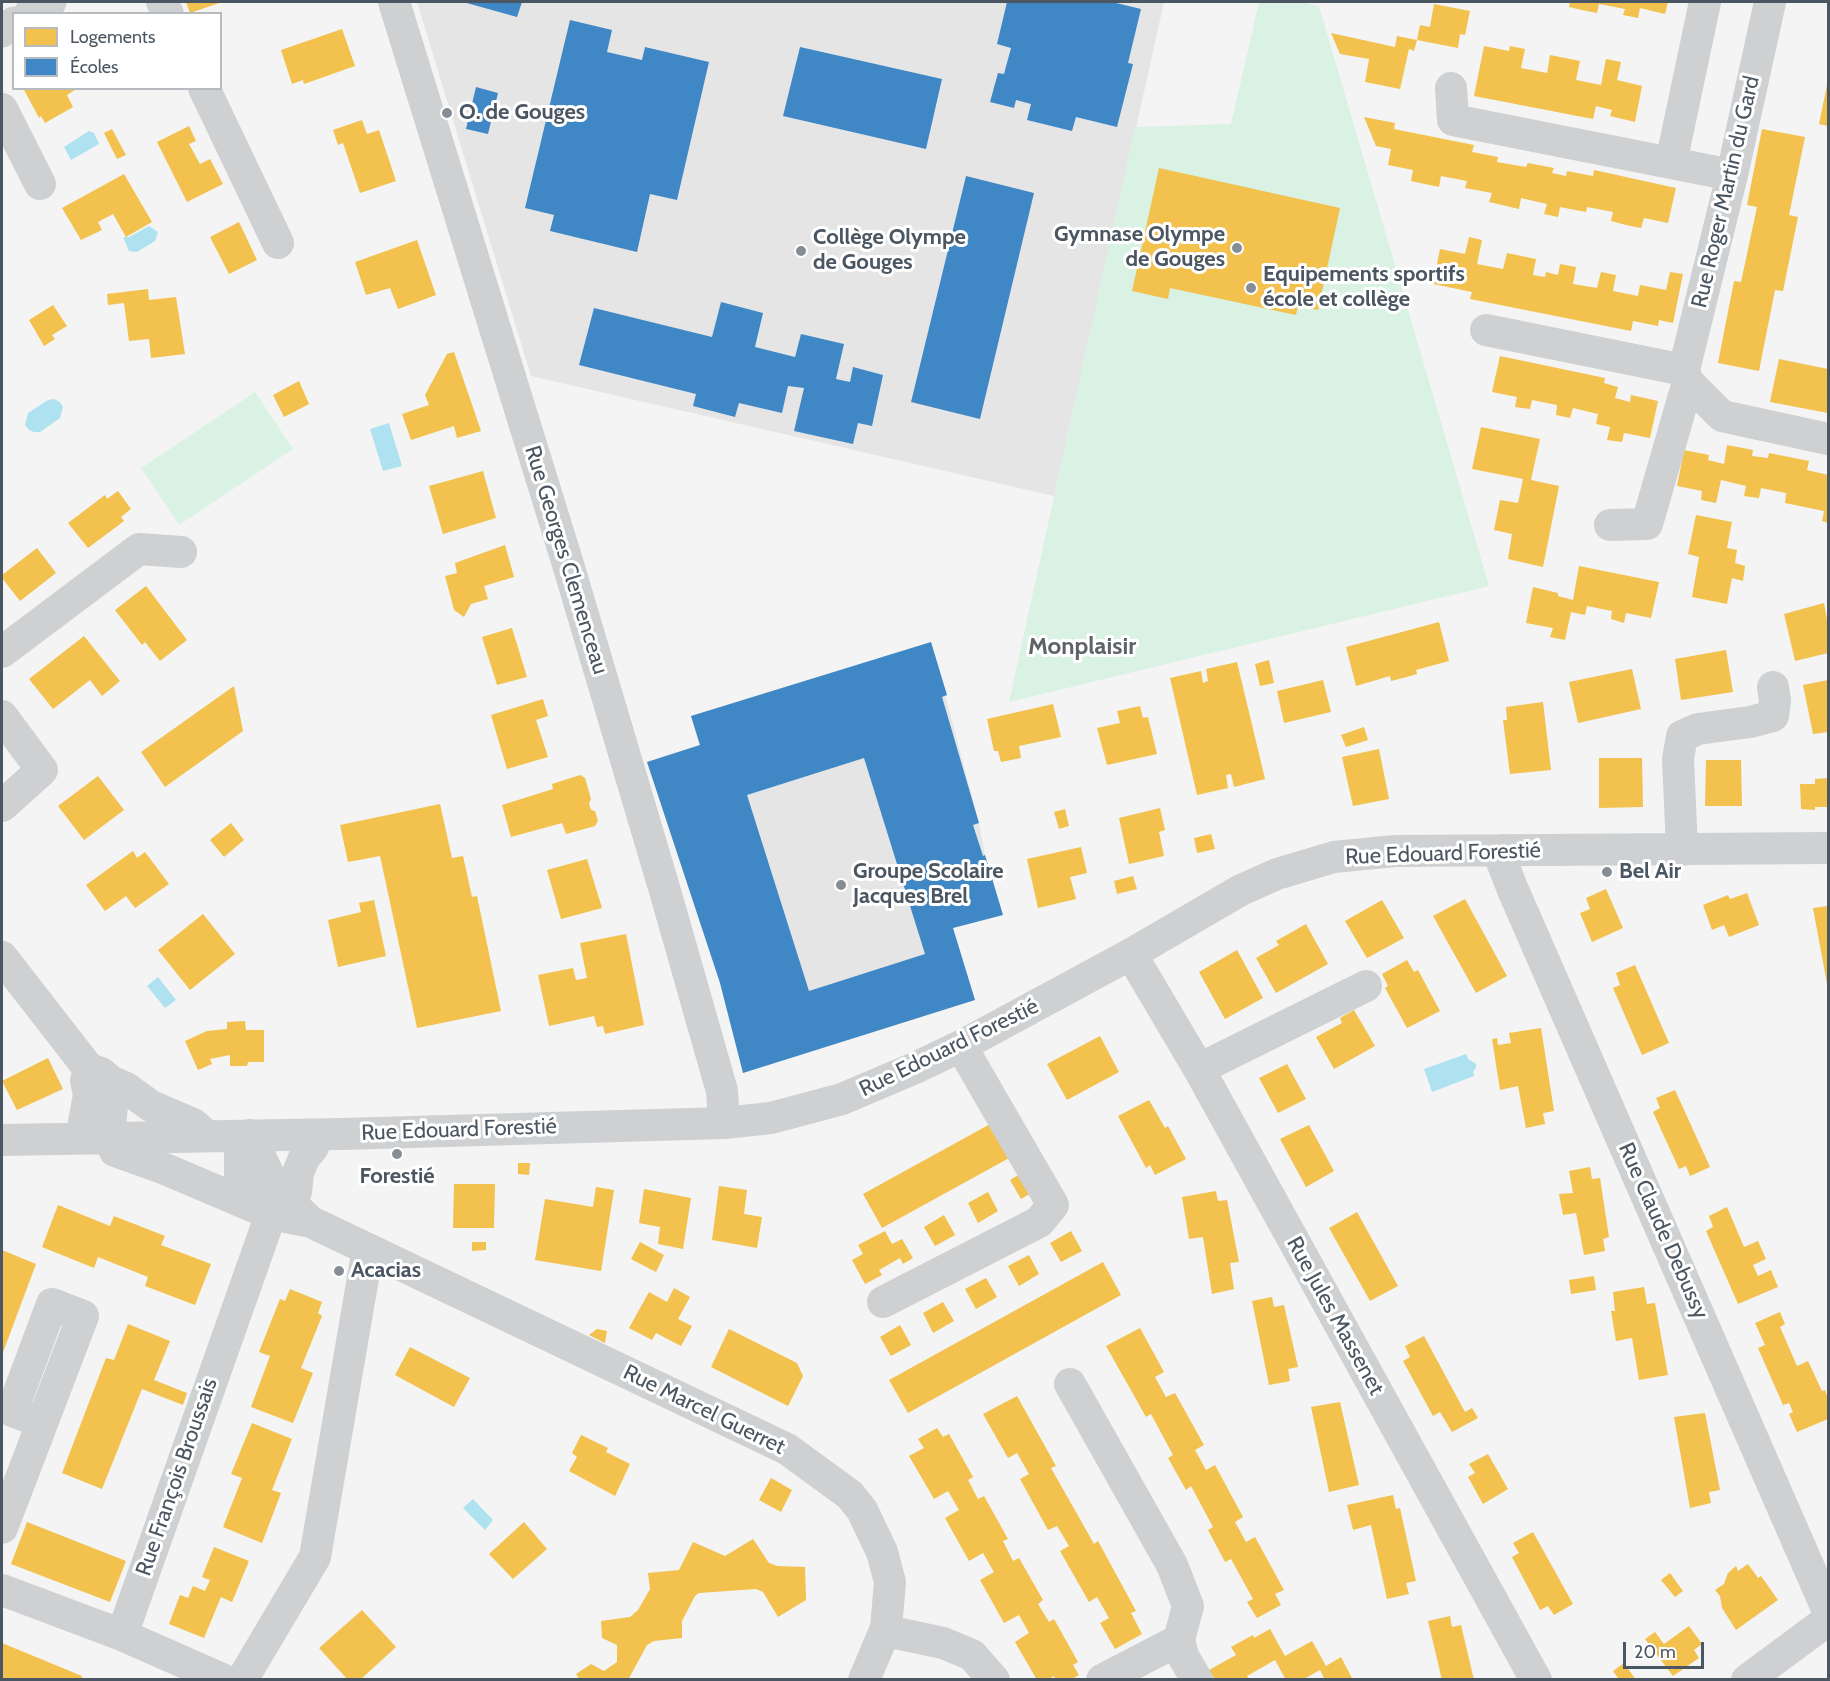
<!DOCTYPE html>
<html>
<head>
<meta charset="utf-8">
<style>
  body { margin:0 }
  #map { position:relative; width:1830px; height:1681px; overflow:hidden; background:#f4f4f4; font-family:Cabin,sans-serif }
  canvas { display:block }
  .frame { position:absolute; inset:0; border:3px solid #4a5661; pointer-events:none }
  .legend { position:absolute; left:12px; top:12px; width:210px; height:78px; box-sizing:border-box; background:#fff; border:2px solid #b7bbc0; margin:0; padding:8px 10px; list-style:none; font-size:18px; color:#4a5661 }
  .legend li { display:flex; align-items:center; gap:12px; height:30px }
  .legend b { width:30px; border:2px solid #b7bbc0 }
  .scale { position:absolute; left:1623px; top:1642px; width:81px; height:27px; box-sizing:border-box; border:3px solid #4a5661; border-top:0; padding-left:8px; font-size:18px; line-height:21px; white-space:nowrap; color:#4a5661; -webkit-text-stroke:4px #fff; paint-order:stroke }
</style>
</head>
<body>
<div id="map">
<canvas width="1830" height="1681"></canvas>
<div class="frame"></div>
<ul class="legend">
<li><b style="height:16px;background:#f2c14e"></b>Logements</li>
<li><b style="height:16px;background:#3f88c5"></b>Écoles</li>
</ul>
<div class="scale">20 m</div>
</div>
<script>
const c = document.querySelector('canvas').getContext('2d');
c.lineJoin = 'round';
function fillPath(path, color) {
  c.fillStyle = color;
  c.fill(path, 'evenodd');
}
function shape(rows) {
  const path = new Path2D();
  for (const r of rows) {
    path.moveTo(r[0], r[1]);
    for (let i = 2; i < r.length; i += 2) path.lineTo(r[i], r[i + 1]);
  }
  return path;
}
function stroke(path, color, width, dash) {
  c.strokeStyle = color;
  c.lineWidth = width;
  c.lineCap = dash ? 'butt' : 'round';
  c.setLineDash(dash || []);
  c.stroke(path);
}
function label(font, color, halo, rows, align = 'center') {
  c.font = font + ' Cabin,sans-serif';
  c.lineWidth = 6;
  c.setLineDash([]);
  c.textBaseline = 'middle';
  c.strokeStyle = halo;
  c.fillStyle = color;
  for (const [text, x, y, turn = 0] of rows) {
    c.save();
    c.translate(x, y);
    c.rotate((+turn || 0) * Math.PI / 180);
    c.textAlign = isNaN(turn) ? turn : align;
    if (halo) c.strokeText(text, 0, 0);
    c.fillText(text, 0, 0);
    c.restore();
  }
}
fillPath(shape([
  [417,2,1164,2,1054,496,531,376],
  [931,642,979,823,985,855,1003,915,953,928,975,1000,743,1073,720,983,647,762,699,745,691,716]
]), '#e6e5e6');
fillPath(shape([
  [1259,2,1301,2,1319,6,1489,586,1009,702,1135,127,1231,124],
  [255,392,293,449,179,525,141,468]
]), '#d9f2e3');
fillPath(shape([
  [89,131,94,133,99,144,71,160,64,147],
  [149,226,158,232,155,241,137,252,129,251,123,237,129,237],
  [54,399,60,402,63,407,60,418,40,432,34,432,29,430,25,425,28,413,48,400],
  [389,423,402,466,383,471,370,429],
  [158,977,176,1000,165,1008,147,986],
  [1466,1054,1468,1059,1476,1064,1476,1068,1473,1072,1474,1076,1432,1092,1424,1069],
  [473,1499,493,1520,485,1530,463,1508]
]), '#aee2f0');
fillPath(shape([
  [186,2,222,2,190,13],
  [1570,2,1668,2,1665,14,1640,8,1638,18,1623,15,1625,9,1599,4,1597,13,1582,10,1569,7],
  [1434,4,1470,11,1465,35,1460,34,1458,48,1417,40,1420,25,1430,27],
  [342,29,355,66,304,84,303,80,292,84,281,50],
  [1331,33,1395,47,1397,36,1417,40,1414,51,1409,49,1400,89,1365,82,1369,59,1340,54],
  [1484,46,1509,51,1510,46,1525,49,1521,68,1547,73,1550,55,1580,61,1576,80,1601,85,1606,59,1621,62,1617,80,1642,86,1635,122,1610,116,1612,110,1596,106,1593,119,1474,96],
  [1827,85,1828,85,1828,126,1819,124],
  [23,88,78,88,67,95,73,107,45,123,41,116,39,118],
  [1364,117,1395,123,1394,129,1474,145,1472,152,1498,157,1497,162,1526,167,1528,163,1554,168,1552,173,1566,176,1567,171,1593,176,1594,170,1676,188,1668,223,1644,218,1641,228,1626,225,1611,221,1613,212,1587,207,1586,212,1560,207,1558,217,1544,214,1547,204,1521,198,1519,209,1489,202,1492,193,1465,188,1467,181,1441,176,1439,187,1411,181,1413,170,1388,165,1391,149,1376,146],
  [362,120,367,134,379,130,396,181,360,193,343,143,338,145,333,130],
  [189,126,196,141,189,144,200,164,210,159,223,184,187,202,157,142],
  [112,129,126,155,117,159,104,133],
  [1762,129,1805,137,1789,215,1798,217,1783,291,1775,290,1759,371,1718,363,1734,281,1741,282,1757,207,1747,205],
  [1159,168,1340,208,1318,310,1298,306,1296,315,1170,288,1168,299,1132,291],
  [124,174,152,222,126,237,113,214,98,222,102,230,81,240,62,208],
  [239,222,257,260,229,274,210,237],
  [1469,237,1482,240,1477,264,1503,269,1507,253,1536,259,1533,275,1545,277,1546,272,1558,275,1560,264,1576,267,1573,284,1597,288,1601,272,1616,275,1613,291,1638,296,1640,285,1666,290,1670,272,1683,274,1673,323,1659,320,1658,326,1633,321,1631,331,1470,299,1472,292,1433,284,1440,249,1465,254],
  [417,240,436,295,398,309,390,288,366,295,355,262],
  [148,289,149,300,176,297,185,354,151,358,149,339,129,341,124,303,108,305,107,294],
  [53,305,67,326,52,335,55,339,44,346,29,320],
  [454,352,481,431,457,438,454,426,411,440,402,414,429,405,425,395,447,354],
  [1500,356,1605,378,1604,383,1618,387,1615,398,1630,402,1631,395,1658,401,1650,438,1624,433,1622,442,1607,440,1610,427,1596,424,1598,414,1573,408,1570,418,1556,415,1557,405,1532,400,1530,409,1515,407,1517,397,1492,392],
  [1779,359,1828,369,1828,413,1770,402],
  [299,381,309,404,284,417,273,395],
  [1481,427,1540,439,1531,480,1559,486,1543,567,1508,559,1512,534,1494,530,1500,500,1518,503,1523,479,1472,469],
  [1727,445,1753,450,1752,456,1768,458,1769,453,1809,461,1807,470,1828,475,1828,523,1822,521,1824,511,1785,503,1786,493,1761,488,1759,498,1744,496,1746,486,1721,480,1716,503,1701,500,1702,491,1677,486,1684,450,1709,455,1708,460,1724,464],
  [483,471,496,518,443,534,429,486],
  [118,491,131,509,121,517,124,521,88,548,68,523,105,495,107,499],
  [1696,515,1732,522,1727,548,1737,550,1735,563,1745,566,1743,581,1732,578,1727,604,1692,597,1699,557,1688,554],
  [505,545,514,577,484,586,488,599,471,604,464,617,454,610,445,576,457,573,455,563],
  [37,548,56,573,20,601,2,578,2,575],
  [1579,566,1659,582,1651,618,1626,613,1624,623,1611,619,1612,611,1587,606,1585,615,1571,612,1565,640,1550,637,1553,628,1526,623,1533,587,1558,593,1558,596,1573,600],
  [146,586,187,640,160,661,145,642,142,645,115,610],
  [1824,603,1828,625,1828,653,1795,661,1784,614],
  [1439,622,1449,661,1416,670,1417,674,1403,678,1391,681,1390,676,1356,686,1346,647],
  [512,628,527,677,497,685,482,637],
  [84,636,120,681,102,696,90,680,53,709,29,679],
  [1726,650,1733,692,1681,700,1675,659],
  [1269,660,1274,683,1260,686,1255,664],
  [1237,662,1265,779,1234,787,1231,774,1226,775,1228,788,1197,795,1170,678,1201,671,1203,683,1208,681,1206,669],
  [1632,669,1641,709,1578,723,1569,682],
  [1323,680,1331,712,1284,723,1277,691],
  [1828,680,1828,732,1813,734,1803,685],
  [234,686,243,731,165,787,141,752],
  [543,699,548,716,536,720,548,757,507,769,491,715],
  [1543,702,1551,770,1510,774,1503,720,1507,720,1506,707],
  [1053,704,1061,737,1019,746,1021,758,1001,762,998,751,994,751,987,719],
  [1140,706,1143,718,1148,717,1157,754,1107,765,1097,728,1120,723,1117,711],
  [1364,727,1368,740,1346,747,1341,735],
  [1379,749,1389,799,1353,806,1342,757],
  [1599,758,1642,758,1643,807,1599,808],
  [1706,760,1741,760,1742,806,1705,806],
  [580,775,585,778,591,799,589,803,591,810,595,811,598,821,595,826,566,834,562,823,511,837,502,805,553,789,552,784],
  [98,776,124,810,84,840,58,806],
  [1828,778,1828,807,1815,807,1815,810,1801,809,1800,784,1815,784,1815,779],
  [440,804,452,858,463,856,472,897,477,896,501,1011,417,1028,380,856,348,862,340,825],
  [1160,808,1165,830,1159,832,1164,856,1129,864,1119,818],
  [1065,809,1069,826,1059,829,1054,812],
  [231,823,244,840,224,857,210,840],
  [1211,834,1215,849,1197,853,1194,838],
  [1081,847,1087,873,1070,877,1076,899,1038,908,1027,859],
  [133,851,137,858,145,852,169,884,135,908,126,896,105,911,86,885],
  [587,859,602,908,561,919,547,870],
  [1133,876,1137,889,1117,894,1114,881],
  [1606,889,1623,928,1592,942,1580,913,1590,909,1586,898],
  [1747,893,1759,925,1729,937,1724,925,1712,930,1703,905,1728,895,1730,899],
  [1465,899,1507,976,1476,993,1433,916],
  [374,900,386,956,338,967,328,920,361,912,359,903],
  [1382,900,1404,938,1367,958,1345,921],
  [1828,906,1828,984,1827,984,1813,908],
  [203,914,235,954,190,990,158,950],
  [1306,924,1328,964,1276,993,1256,958,1279,945,1276,941],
  [626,934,644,1025,605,1034,603,1026,597,1027,594,1016,549,1026,538,975,573,968,576,980,587,978,580,943],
  [1237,950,1263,998,1225,1019,1199,972],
  [1407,960,1414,972,1418,970,1440,1011,1407,1028,1385,988,1388,986,1382,974],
  [1635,965,1669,1043,1642,1055,1613,988,1620,985,1616,973],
  [1354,1010,1375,1046,1334,1069,1316,1037,1342,1023,1340,1018],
  [245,1021,246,1030,264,1030,264,1062,248,1062,247,1066,230,1066,230,1055,210,1059,212,1064,198,1070,185,1041,207,1031,227,1029,227,1022],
  [1541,1028,1554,1111,1543,1113,1545,1124,1526,1128,1518,1086,1500,1090,1492,1039,1497,1038,1498,1045,1511,1043,1509,1033],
  [1100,1036,1119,1072,1067,1100,1047,1064],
  [48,1058,63,1089,17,1110,2,1081],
  [1287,1064,1306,1099,1278,1113,1259,1078],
  [1675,1090,1710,1167,1690,1176,1686,1166,1679,1169,1653,1112,1660,1108,1656,1098],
  [1149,1100,1165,1128,1168,1126,1186,1159,1155,1175,1150,1165,1146,1168,1118,1116],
  [992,1123,1011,1157,882,1228,863,1194],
  [1309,1125,1334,1171,1306,1187,1280,1139],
  [518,1163,530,1163,529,1175,518,1174],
  [1590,1167,1592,1179,1600,1178,1609,1237,1603,1239,1605,1251,1584,1255,1576,1213,1563,1215,1559,1194,1573,1193,1569,1171],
  [1020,1174,1031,1193,1021,1199,1010,1180],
  [454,1184,495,1184,494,1228,453,1228],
  [719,1186,747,1190,744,1214,762,1217,757,1248,712,1240],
  [596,1187,614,1190,601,1271,535,1260,545,1199,593,1207],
  [644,1189,691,1198,683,1249,658,1244,660,1227,639,1223],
  [1216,1191,1218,1201,1227,1200,1239,1262,1230,1263,1234,1289,1212,1294,1203,1237,1189,1239,1182,1197],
  [988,1192,998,1211,978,1223,968,1203],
  [58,1205,110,1226,114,1216,165,1236,161,1245,211,1264,195,1305,145,1286,148,1277,98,1257,94,1268,42,1247],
  [1727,1207,1744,1247,1758,1241,1766,1259,1753,1265,1758,1276,1771,1270,1778,1287,1738,1304,1706,1231,1713,1227,1709,1216],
  [1357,1212,1398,1286,1370,1301,1329,1228],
  [944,1215,955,1235,935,1246,924,1227],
  [885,1231,892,1244,902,1239,913,1258,903,1264,900,1258,879,1270,882,1275,865,1284,852,1260,863,1254,858,1245],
  [1071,1231,1082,1251,1061,1262,1050,1243],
  [472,1242,486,1242,486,1250,472,1251],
  [640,1242,664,1255,656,1272,631,1259],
  [2,1250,36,1264,2,1355],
  [1029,1255,1039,1274,1019,1286,1008,1266],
  [1103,1262,1121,1295,908,1413,889,1380],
  [1594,1276,1596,1290,1571,1294,1569,1280],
  [986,1278,997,1297,976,1309,965,1289],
  [1644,1287,1647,1304,1655,1303,1668,1375,1639,1380,1632,1338,1616,1341,1611,1311,1615,1311,1613,1292],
  [674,1288,690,1297,678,1319,692,1326,681,1346,656,1333,652,1340,629,1328,649,1292,667,1302],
  [290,1289,322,1302,318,1313,322,1316,301,1368,313,1373,293,1423,251,1407,270,1356,259,1352,280,1299,285,1301],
  [1272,1297,1274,1307,1284,1305,1298,1367,1288,1369,1290,1381,1269,1385,1252,1301],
  [943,1302,954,1321,933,1333,923,1313],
  [1780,1312,1785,1324,1780,1327,1797,1366,1808,1361,1822,1391,1825,1390,1828,1399,1828,1419,1797,1432,1789,1414,1793,1412,1789,1403,1783,1405,1758,1348,1765,1345,1755,1323],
  [128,1324,170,1341,154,1380,187,1393,183,1405,142,1389,102,1489,62,1473,106,1358,114,1360],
  [900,1325,911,1345,891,1356,880,1337],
  [1140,1328,1164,1372,1155,1377,1166,1397,1175,1393,1204,1445,1195,1450,1206,1470,1215,1465,1243,1517,1235,1522,1246,1542,1255,1537,1284,1590,1275,1594,1281,1605,1257,1618,1247,1602,1253,1599,1231,1559,1225,1562,1208,1530,1213,1527,1191,1486,1186,1490,1168,1458,1173,1455,1151,1414,1146,1417,1106,1346],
  [597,1329,607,1331,605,1343,589,1335],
  [729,1329,797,1363,803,1376,788,1406,711,1367],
  [1424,1336,1465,1412,1472,1408,1478,1418,1452,1432,1440,1412,1433,1416,1403,1361,1410,1357,1405,1346],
  [410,1347,470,1378,454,1407,395,1375],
  [1017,1396,1056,1466,1051,1468,1094,1544,1098,1541,1136,1611,1131,1613,1142,1634,1115,1649,1100,1623,1109,1618,1097,1597,1089,1602,1060,1551,1069,1546,1057,1526,1048,1530,1020,1479,1029,1474,1017,1453,1008,1458,983,1414],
  [1340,1402,1359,1485,1329,1492,1311,1407],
  [1705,1413,1720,1490,1709,1492,1711,1503,1690,1508,1674,1417],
  [252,1423,292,1439,272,1490,281,1493,262,1543,223,1527,242,1478,231,1474],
  [937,1428,943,1437,949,1434,973,1477,968,1480,978,1499,984,1496,1008,1539,1003,1541,1013,1561,1019,1558,1043,1600,1038,1604,1049,1622,1054,1619,1078,1662,1073,1665,1079,1675,1070,1680,1056,1680,1054,1676,1048,1680,1037,1680,1015,1642,1029,1633,1019,1615,1004,1623,980,1580,994,1572,983,1553,969,1561,945,1518,959,1510,948,1491,934,1499,909,1456,924,1448,918,1439],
  [581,1435,608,1448,606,1452,630,1464,615,1496,569,1471,577,1457,572,1453],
  [1488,1454,1508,1489,1483,1504,1468,1477,1475,1473,1469,1464],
  [771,1478,792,1490,781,1512,759,1500],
  [1393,1495,1396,1509,1400,1508,1416,1581,1406,1583,1409,1594,1387,1599,1371,1525,1353,1530,1347,1505],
  [27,1522,126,1561,110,1602,11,1564],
  [524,1522,547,1549,513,1579,489,1554],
  [1533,1532,1573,1604,1554,1615,1548,1606,1540,1610,1512,1557,1519,1553,1513,1543],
  [753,1539,769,1563,777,1566,805,1567,806,1600,778,1617,763,1592,756,1589,699,1593,695,1596,682,1621,682,1638,654,1641,647,1645,628,1680,580,1680,576,1674,591,1664,604,1671,617,1662,617,1645,602,1638,601,1621,630,1617,638,1610,650,1589,648,1573,679,1570,693,1542,725,1556],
  [214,1547,249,1561,232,1602,221,1597,204,1638,169,1624,180,1595,188,1598,193,1586,205,1591,210,1580,202,1577],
  [1748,1564,1758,1578,1761,1576,1778,1600,1736,1630,1722,1608,1720,1596,1715,1590,1724,1584,1728,1573,1736,1566,1738,1571],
  [1670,1573,1683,1591,1675,1597,1661,1580],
  [362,1610,396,1647,360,1680,348,1680,319,1648],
  [1450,1616,1452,1627,1461,1625,1474,1680,1442,1680,1428,1621],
  [1689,1626,1702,1644,1694,1650,1699,1658,1673,1676,1645,1639,1655,1632,1664,1644],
  [1270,1629,1285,1656,1312,1641,1326,1666,1341,1657,1353,1680,1325,1680,1320,1670,1302,1680,1286,1680,1275,1660,1247,1676,1249,1680,1215,1680,1209,1670,1236,1655,1231,1647,1253,1635,1254,1638],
  [2,1643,82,1676,81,1680,2,1680],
  [1624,1663,1636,1680,1616,1680,1618,1678,1613,1671]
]), '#f2c14e');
fillPath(shape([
  [463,2,522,2,517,17],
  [1007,2,1015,3,1015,2,1112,2,1141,9,1128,63,1133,64,1117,127,1076,117,1072,131,1027,120,1031,104,1016,100,1014,108,990,102,998,73,1004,74,1011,48,997,44],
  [570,20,612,30,607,52,642,60,645,47,709,62,677,200,650,194,637,252,550,231,554,215,525,208],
  [800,47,942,79,926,149,783,116],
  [476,87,498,93,488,134,466,129],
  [966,176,1034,193,980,419,911,402],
  [721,302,763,313,755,347,795,357,801,334,844,344,836,379,850,382,853,367,883,375,872,426,858,423,853,444,794,431,804,388,788,386,782,413,739,403,735,417,693,406,696,394,579,365,594,308,712,337],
  [931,642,947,695,942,697,979,823,973,825,983,856,985,855,1003,915,953,928,975,1000,743,1073,720,983,647,762,700,745,691,716],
  [864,758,925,954,809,991,747,795]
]), '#3f88c5');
stroke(shape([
  [162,2,168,14],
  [394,2,567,561,665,891,722,1091,724,1123],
  [1770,2,1732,175,1684,370,1688,382,1722,416,1828,439],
  [204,88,278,243],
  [1451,88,1453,120,1732,175],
  [2,109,40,184],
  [1671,163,1705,2],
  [1486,330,1684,370],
  [1610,525,1647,524,1688,382],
  [2,652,139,549,181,552],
  [2,716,42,770,2,806],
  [1502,850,1502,862,1513,890,1828,1611],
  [1682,850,1678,759,1682,736,1698,729,1750,722,1773,716,1775,701,1773,687],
  [1131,954,1199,1069,1536,1680],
  [2,957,89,1069,101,1073,110,1081,126,1088,151,1106,193,1124,207,1136],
  [1199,1069,1366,986],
  [110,1081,112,1106,109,1138,115,1151,165,1169,271,1214,311,1222,787,1449,850,1495,862,1510,882,1552,890,1582,886,1628,864,1680],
  [250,1135,273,1184,284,1197,311,1222],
  [81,1138,89,1095,86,1081,89,1069],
  [2,1140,342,1134,724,1123,771,1118,842,1099,915,1068,961,1046,1131,954,1241,890,1277,874,1334,857,1395,851,1828,848],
  [245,1202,240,1172,240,1149,250,1135],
  [274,1212,289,1202,296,1192,298,1173,304,1158,313,1147,313,1135],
  [883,1302,1039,1222,1053,1205,961,1046],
  [1070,1384,1172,1565,1188,1606,1179,1640,1102,1680],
  [2,1528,83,1316,52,1304,12,1411,42,1422],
  [2,1590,122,1635,224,1680],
  [886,1628,896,1633,943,1643,972,1655,994,1680],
  [122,1635,271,1214],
  [1179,1640,1183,1656,1197,1680],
  [242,1680,315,1557,368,1249],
  [1747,1680,1828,1620]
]), '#ced0d2', 32);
stroke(shape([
  [30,14,50,2],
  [2,31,14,23]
]), '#ced0d2', 33);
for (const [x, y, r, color] of [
  [447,113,6,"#868d94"],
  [1237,248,6,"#868d94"],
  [801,251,6,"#868d94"],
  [1251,288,6,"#868d94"],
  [1607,872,6,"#868d94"],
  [841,885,6,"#868d94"],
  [397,1154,6,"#868d94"],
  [339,1271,6,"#868d94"]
]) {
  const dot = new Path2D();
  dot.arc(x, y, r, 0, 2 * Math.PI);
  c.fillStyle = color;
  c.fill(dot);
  stroke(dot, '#fff', 2);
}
label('bold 22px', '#4a5661', '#fff', [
  ["O. de Gouges",459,113],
  ["Gymnase Olympe",1225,235,"right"],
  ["de Gouges",1225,260,"right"],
  ["Collège Olympe",813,238],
  ["de Gouges",813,263],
  ["Equipements sportifs",1263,275],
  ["école et collège",1263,300],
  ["Groupe Scolaire",853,872],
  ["Jacques Brel",853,897],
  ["Bel Air",1619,872],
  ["Forestié",397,1177,"center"],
  ["Acacias",351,1271]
], 'left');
label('22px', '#4a5661', '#fff', [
  ["Rue Roger Martin du Gard",1726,192,-77],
  ["Rue Georges Clemenceau",566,560,73],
  ["Rue Edouard Forestié",1443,854,-2],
  ["Rue Edouard Forestié",949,1048,-26],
  ["Rue Edouard Forestié",459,1130,-2],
  ["Rue Claude Debussy",1663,1231,66],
  ["Rue Jules Massenet",1335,1316,61],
  ["Rue Marcel Guerret",704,1410,26],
  ["Rue François Broussais",177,1477,-71]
]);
label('bold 24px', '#5f6368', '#fff', [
  ["Monplaisir",1082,647]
]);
</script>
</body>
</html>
